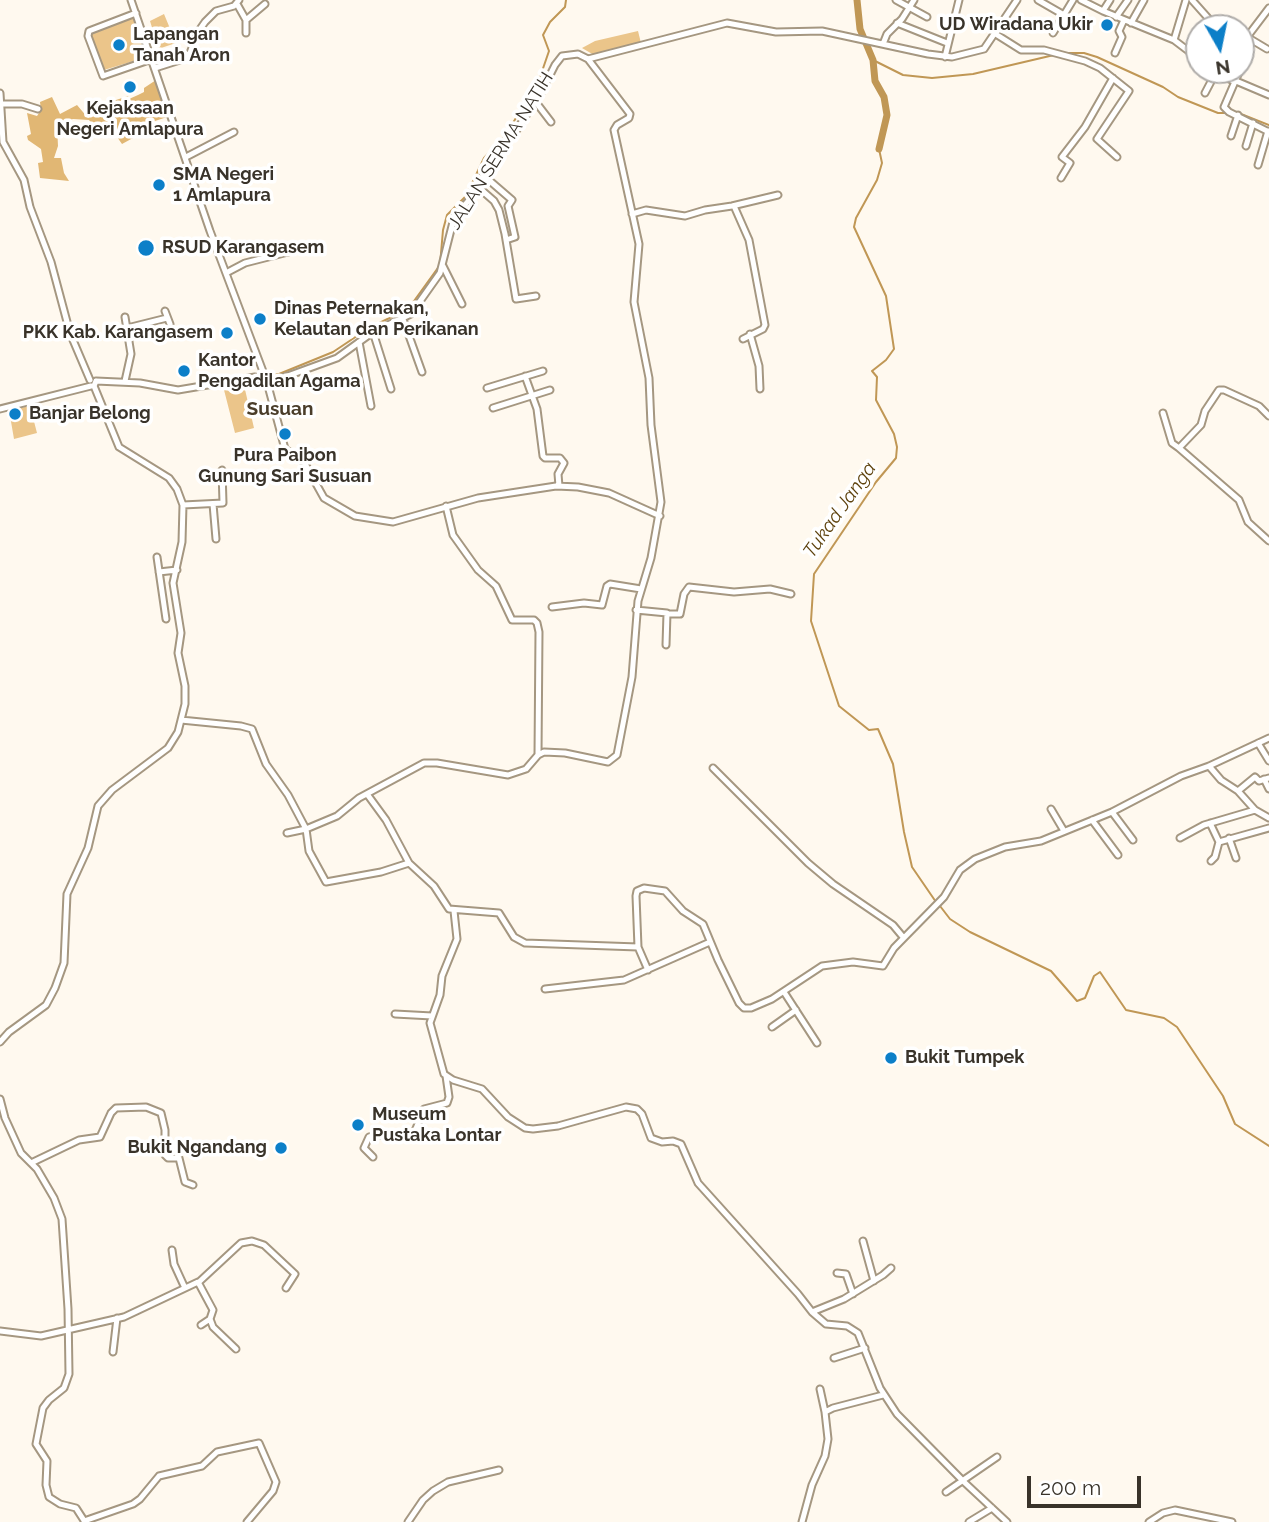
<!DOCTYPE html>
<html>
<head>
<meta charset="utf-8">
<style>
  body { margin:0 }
  #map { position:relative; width:1269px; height:1522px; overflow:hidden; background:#fff9ef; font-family:Raleway,sans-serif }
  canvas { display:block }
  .north { position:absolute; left:1185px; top:14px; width:70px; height:70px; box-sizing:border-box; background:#fff; border:2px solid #b0adaa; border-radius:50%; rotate:171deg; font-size:19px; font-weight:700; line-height:28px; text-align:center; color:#39332a }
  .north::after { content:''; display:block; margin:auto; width:24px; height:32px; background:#0c7fc8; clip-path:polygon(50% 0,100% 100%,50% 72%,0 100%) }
  .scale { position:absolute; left:1027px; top:1476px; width:114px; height:32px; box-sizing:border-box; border:4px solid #39332a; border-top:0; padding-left:9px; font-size:21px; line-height:24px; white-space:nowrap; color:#39332a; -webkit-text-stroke:5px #fff; paint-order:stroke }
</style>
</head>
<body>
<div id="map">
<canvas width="1269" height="1522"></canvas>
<div class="north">N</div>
<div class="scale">200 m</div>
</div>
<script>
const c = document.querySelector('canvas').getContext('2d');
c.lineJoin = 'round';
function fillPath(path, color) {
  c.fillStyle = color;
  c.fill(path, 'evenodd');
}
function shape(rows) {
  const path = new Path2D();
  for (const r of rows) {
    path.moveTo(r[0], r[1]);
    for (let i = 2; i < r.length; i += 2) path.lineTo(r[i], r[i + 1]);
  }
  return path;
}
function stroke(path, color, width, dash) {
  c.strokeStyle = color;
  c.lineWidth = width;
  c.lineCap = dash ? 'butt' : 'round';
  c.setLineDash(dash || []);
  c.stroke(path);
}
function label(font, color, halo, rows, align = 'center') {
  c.font = font + ' Raleway,sans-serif';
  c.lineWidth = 7;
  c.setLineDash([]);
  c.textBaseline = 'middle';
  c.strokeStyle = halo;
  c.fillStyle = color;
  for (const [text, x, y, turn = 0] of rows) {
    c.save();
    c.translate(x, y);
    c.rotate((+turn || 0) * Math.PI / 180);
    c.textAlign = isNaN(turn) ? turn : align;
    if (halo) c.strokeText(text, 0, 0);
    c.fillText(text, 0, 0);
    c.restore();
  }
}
fillPath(shape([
  [164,14,176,43,161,48,158,47,150,21],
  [133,15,147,57,104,70,90,33],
  [638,31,641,43,594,55,582,48,595,41],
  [243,381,254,428,235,433,223,386],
  [30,406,37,433,14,439,9,410]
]), '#ebc58a');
fillPath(shape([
  [156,80,167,117,149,123,139,122,128,127,133,138,122,144,110,127,93,125,89,120,73,119,64,122,57,126,58,146,54,158,61,158,64,173,69,181,40,178,38,163,43,162,41,149,28,140,27,136,31,134,27,113,37,116,41,110,40,102,52,97,60,114,77,105,88,118,113,101,128,96,129,99,138,95,144,92,144,88]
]), '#e1b774');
stroke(shape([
  [1066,53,1084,53,1097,57,1163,87,1178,97,1218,113,1229,113],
  [873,60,903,75,932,78,973,74,1054,55],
  [1241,114,1269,125],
  [879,149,882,163,877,180,856,218,854,227,886,296,894,349,886,360,872,371,877,377,876,400,894,434,897,447,896,458,876,482,814,574,811,621,839,706,869,730,878,729,893,764,904,832,912,867,936,902],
  [268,376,279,374,333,352,369,328,406,310,414,301,440,265,443,230,447,215,466,196,484,158,504,137,538,83,549,51,543,35,550,22,565,7,566,0],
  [940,906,950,919,970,932,1051,971,1077,1001,1085,998,1094,976,1100,972,1126,1010,1164,1018,1177,1027,1223,1096,1235,1124,1269,1146]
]), '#c09755', 2);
stroke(shape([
  [857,0,860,29,873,60,875,81,884,97,887,115,879,149]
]), '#c09755', 7);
const minor = shape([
  [131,0,210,231,267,382,271,382,337,358,373,332,411,314,440,273,454,218,474,194,497,154,514,134,542,91,555,65,562,56,578,54,588,59,727,23,776,32,822,31,928,54,952,57,984,49,1017,0],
  [896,0,927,17],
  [1038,0,1064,15],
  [1081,0,1103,11,1174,40,1199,59],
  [1192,0,1216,27],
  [237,4,246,20,246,33],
  [1103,11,1110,0],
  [136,13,89,31,88,36,103,76,152,59],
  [1116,17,1128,0],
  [246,20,265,4],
  [897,23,947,43],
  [1131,23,1144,0],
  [994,33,1021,50,1044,50,1085,61,1100,68,1129,91,1097,139,1117,157],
  [1053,33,1073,0],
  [1247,37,1267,49],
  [1174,40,1186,0],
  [883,44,887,34,902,19,914,0],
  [1241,45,1269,8],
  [1115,53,1122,37,1119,31,1124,20],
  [1241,53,1244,59,1241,68],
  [945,57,959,0],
  [155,68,183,59,190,53,198,32,205,22,216,11,234,6,239,0],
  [1213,70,1235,82],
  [1240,70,1224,107,1229,112,1269,132],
  [1236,81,1269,95],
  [0,93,3,142,24,180,30,207,51,262,70,333,90,380],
  [1205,93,1216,72],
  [535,101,551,122],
  [2,104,22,104,38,109],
  [1231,136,1238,115],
  [1246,146,1253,123],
  [186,157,234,132],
  [1258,165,1268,131],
  [483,175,512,200,508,206,515,237,506,240],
  [1061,178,1070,163,1062,157,1085,127,1113,78],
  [478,187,494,201,499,210,505,234,516,299,536,296],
  [734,206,749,240,765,325,763,329,743,339],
  [632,214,646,210,685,216,705,210,732,206,778,195],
  [443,266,462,304],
  [226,273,245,263,296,250],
  [165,311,170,324],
  [403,319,422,372],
  [127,328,167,318],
  [373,332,391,389],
  [750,334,759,366,760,389],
  [359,342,371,406],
  [525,376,537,409,543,456,545,458,560,458,564,463,558,474,559,486],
  [255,377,267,382,285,449,304,462,324,498,355,516,393,522,478,498,556,486,578,487,609,493,660,516],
  [96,381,140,383,178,390,255,377],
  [125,381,131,354,125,317],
  [487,388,543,371],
  [493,408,550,390],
  [0,409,91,386],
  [1163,413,1172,443,1179,448,1201,425,1205,411,1219,390,1224,390,1259,406,1269,416],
  [1179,448,1239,500,1248,522,1269,541],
  [213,504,216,539],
  [183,505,223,503,222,470],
  [446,506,453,535,478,570,496,586,512,620,534,620,537,623,539,632,538,755],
  [157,557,166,619],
  [159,572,177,570],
  [552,607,584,603,602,605,607,586,610,584,641,589],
  [636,610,667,613,666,645],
  [667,614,680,614,684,594,689,587,734,592,770,589,791,594],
  [181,720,241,726,252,729,266,764,288,795,306,829,337,816,359,798,424,763,437,763,508,775,526,769,538,755,544,752,565,753,608,762,617,755,632,677,638,601,651,558,661,502,651,425,649,378,634,302,639,244,614,130,617,125,629,118,630,114,588,59],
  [1258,743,1269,761],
  [1209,766,1221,780,1238,791,1255,810,1269,818],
  [713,768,808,863,833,884,893,925,903,937],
  [1264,779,1269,789],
  [1238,791,1255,777,1259,781,1269,778],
  [367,794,386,820,409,863,434,886,449,909,499,913,514,937,525,943,638,947],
  [1051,809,1064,831],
  [1112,812,1133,840],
  [1092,820,1118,855],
  [1210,823,1219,842,1269,828],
  [287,833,306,829,309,851,326,882,381,872,409,863],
  [1180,838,1204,825,1255,810],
  [1229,838,1236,858],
  [1211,861,1215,857,1219,842],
  [454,911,457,939,442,976,440,995,430,1023,444,1074,453,1080,482,1089,508,1117,525,1128,533,1129,558,1126,626,1107,637,1109,642,1114,651,1138,662,1142,673,1141,681,1144,698,1183,798,1294,812,1312,826,1324,847,1326,858,1333,880,1388,897,1414,963,1481,1007,1522],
  [648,970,638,947,636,896,637,891,644,888,665,891,683,911,703,924,718,960,739,1003,744,1008,751,1008,772,999,822,966,853,962,883,966,894,948,944,897,960,870,975,859,1005,847,1041,841,1112,812,1181,776,1209,766,1269,738],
  [545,989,624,980,710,942],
  [784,992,817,1043],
  [395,1014,432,1016],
  [772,1027,796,1010],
  [0,1042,9,1032,46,1005,55,988,64,963,67,894,88,848,98,806,112,790,168,748,178,732,185,704,185,686,178,653,181,633,173,583,182,542,183,505,177,489,169,478,119,447,94,386,96,381],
  [0,1099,5,1118,21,1153,37,1169,54,1198,62,1219,68,1309,69,1374,64,1388,49,1400,43,1408,36,1444,47,1461,46,1485,49,1497,60,1504,76,1508,85,1522],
  [373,1157,364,1148,369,1137,376,1135,411,1135,415,1131,424,1109,447,1103,449,1097,446,1076],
  [31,1163,79,1140,100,1137,111,1113,116,1108,146,1107,161,1113,165,1130,165,1155,168,1158,179,1158,185,1182,193,1185],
  [863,1241,874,1281],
  [172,1250,174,1264,185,1288],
  [837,1273,846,1274,853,1294],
  [199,1282,241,1243,252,1241,264,1245,295,1274,286,1288],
  [812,1312,844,1299,883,1275,891,1268],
  [210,1319,213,1327,236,1349],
  [0,1331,41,1336,124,1317,198,1282,213,1310,210,1319,201,1325],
  [113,1352,117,1318],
  [834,1358,865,1348],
  [820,1389,825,1412],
  [946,1492,997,1457],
  [84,1521,133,1504,140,1499,159,1476,202,1466,217,1452,259,1443,276,1482,273,1491,247,1522],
  [408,1522,423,1500,433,1491,448,1482,499,1470],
  [802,1522,812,1485,825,1456,828,1439,825,1412,833,1408,883,1395],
  [969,1522,992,1508],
  [1149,1522,1163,1513,1175,1510,1232,1522]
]);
stroke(minor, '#a59781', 9);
stroke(minor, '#fff', 5);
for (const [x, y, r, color] of [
  [1107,25,7,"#0c7fc8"],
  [119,45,7,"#0c7fc8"],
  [130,87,7,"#0c7fc8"],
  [159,185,7,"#0c7fc8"],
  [146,248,9,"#0c7fc8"],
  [260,319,7,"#0c7fc8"],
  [227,333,7,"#0c7fc8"],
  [184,371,7,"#0c7fc8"],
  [15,414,7,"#0c7fc8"],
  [285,434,7,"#0c7fc8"],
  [891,1058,7,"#0c7fc8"],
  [358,1125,7,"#0c7fc8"],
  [281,1148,7,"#0c7fc8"]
]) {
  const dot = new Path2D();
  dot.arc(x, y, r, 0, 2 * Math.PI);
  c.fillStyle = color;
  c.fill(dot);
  stroke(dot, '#fff', 2.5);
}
label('bold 18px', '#39332a', '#fff', [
  ["UD Wiradana Ukir",1093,25,"right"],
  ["Lapangan",133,35],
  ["Tanah Aron",133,56],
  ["Kejaksaan",130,109,"center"],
  ["Negeri Amlapura",130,130,"center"],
  ["SMA Negeri",173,175],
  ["1 Amlapura",173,196],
  ["RSUD Karangasem",162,248],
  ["Dinas Peternakan,",274,309],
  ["Kelautan dan Perikanan",274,330],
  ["PKK Kab. Karangasem",213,333,"right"],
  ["Kantor",198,361],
  ["Pengadilan Agama",198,382],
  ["Banjar Belong",29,414],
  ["Pura Paibon",285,456,"center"],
  ["Gunung Sari Susuan",285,477,"center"],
  ["Bukit Tumpek",905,1058],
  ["Museum",372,1115],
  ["Pustaka Lontar",372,1136],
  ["Bukit Ngandang",267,1148,"right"]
], 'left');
label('18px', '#39332a', '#fff', [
  ["JALAN SERMA NATIH",501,151,-58]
]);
label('bold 19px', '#4a3d2a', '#fff', [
  ["Susuan",280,409]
]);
label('italic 19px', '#5e420d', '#fff', [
  ["Tukad Janga",840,510,-55]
]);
</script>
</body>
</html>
